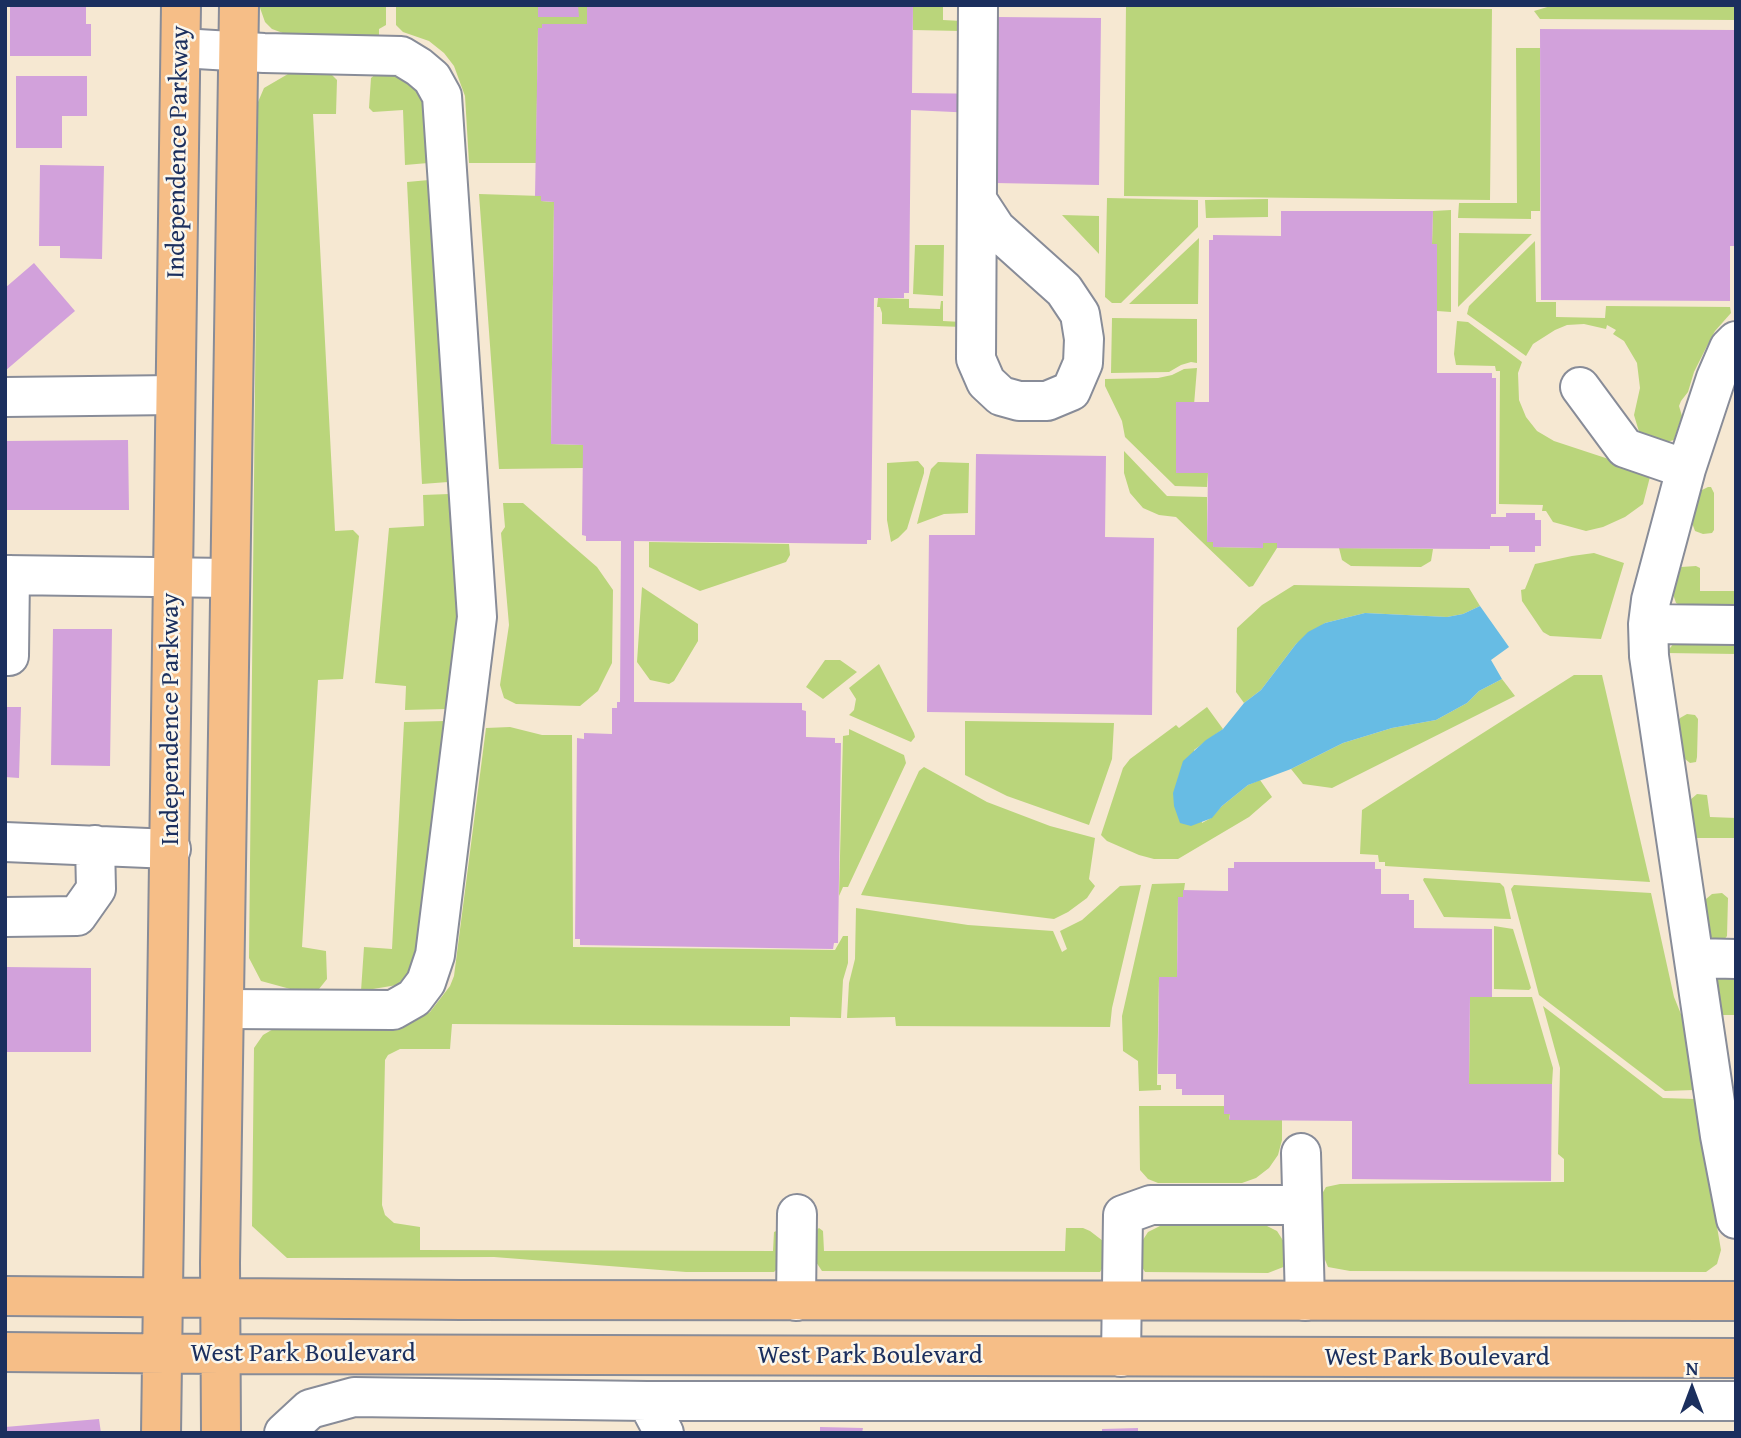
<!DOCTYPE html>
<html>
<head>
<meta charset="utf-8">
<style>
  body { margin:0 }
  #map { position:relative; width:1741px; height:1438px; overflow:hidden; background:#f6e8d2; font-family:"Gentium Book Plus",serif }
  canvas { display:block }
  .frame { position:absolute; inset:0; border:7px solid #1b2f5e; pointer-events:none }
  .north { position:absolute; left:1657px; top:1354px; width:70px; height:70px; -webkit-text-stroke:5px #fbf7ec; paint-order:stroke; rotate:0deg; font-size:19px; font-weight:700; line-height:28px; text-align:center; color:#1b2f5e }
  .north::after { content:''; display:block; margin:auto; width:24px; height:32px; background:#1b2f5e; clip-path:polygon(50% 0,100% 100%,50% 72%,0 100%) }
</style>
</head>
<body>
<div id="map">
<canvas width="1741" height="1438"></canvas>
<div class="frame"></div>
<div class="north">N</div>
</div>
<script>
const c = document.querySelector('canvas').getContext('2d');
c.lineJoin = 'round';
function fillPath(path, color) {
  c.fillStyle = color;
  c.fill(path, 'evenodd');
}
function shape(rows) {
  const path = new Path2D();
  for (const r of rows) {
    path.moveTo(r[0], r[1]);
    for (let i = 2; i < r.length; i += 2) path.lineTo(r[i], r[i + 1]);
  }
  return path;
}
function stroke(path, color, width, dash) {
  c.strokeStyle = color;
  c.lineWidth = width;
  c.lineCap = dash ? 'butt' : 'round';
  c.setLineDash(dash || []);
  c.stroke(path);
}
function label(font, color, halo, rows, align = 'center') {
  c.font = font + ' "Gentium Book Plus",serif';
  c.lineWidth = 5;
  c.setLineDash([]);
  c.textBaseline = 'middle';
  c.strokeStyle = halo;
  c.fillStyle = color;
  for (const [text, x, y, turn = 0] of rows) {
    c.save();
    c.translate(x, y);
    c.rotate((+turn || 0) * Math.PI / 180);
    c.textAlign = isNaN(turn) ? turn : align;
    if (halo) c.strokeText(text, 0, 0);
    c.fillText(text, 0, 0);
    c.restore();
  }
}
fillPath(shape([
  [259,5,386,5,386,25,379,29,379,36,291,36,272,29,265,22],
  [396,5,587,5,587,24,542,24,542,28,538,29,536,163,469,163,465,96,454,66,444,53,429,41,403,32,396,25],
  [913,5,943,5,943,20,962,21,961,31,913,30],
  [1126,5,1492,9,1490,200,1124,196],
  [1554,5,1736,5,1736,20,1540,19,1534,11],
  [1516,48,1540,48,1540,211,1531,211,1531,219,1458,218,1459,203,1517,203],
  [329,72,337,80,336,114,313,114,335,531,353,530,359,536,343,679,318,680,302,947,326,951,327,979,319,989,294,990,261,981,249,958,258,102,264,88,288,74],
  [389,72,405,77,417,86,423,100,428,163,405,165,403,110,373,112,369,108,371,78,377,73],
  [429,180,448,482,422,484,407,182],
  [479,194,541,196,541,201,554,202,551,444,583,445,583,468,499,469],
  [1107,198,1198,200,1198,227,1121,303,1112,303,1105,297],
  [1268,199,1268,217,1206,218,1205,200],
  [1451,210,1451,312,1437,311,1437,245,1432,244,1433,211],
  [1062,215,1099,216,1099,254],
  [1459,233,1532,234,1458,307],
  [1199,238,1198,304,1129,304],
  [1535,241,1536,302,1556,302,1556,317,1605,318,1606,306,1730,307,1731,313,1715,331,1706,348,1694,372,1688,392,1681,401,1679,406,1682,416,1674,440,1663,443,1640,435,1634,415,1640,388,1637,363,1624,341,1613,334,1616,330,1607,325,1606,329,1584,324,1567,325,1555,330,1533,344,1526,356,1467,314,1469,306],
  [915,245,944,245,943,296,913,294],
  [878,298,909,299,909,308,940,309,941,301,943,301,943,321,962,322,962,327,882,324,882,313,880,307,877,307],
  [1112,318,1197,319,1197,363,1191,362,1181,365,1169,372,1111,373],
  [1457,321,1468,322,1522,362,1518,373,1519,400,1526,417,1537,431,1554,441,1651,473,1643,504,1625,517,1603,527,1586,531,1553,522,1546,511,1542,511,1543,505,1499,504,1500,371,1496,371,1495,366,1456,365,1454,354],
  [1197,368,1194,405,1176,403,1176,472,1208,473,1207,487,1175,486,1125,437,1122,421,1105,386,1105,379,1158,378,1172,375,1184,369],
  [1124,451,1167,496,1207,497,1207,541,1213,542,1213,547,1262,548,1263,543,1277,543,1277,548,1253,586,1249,587,1176,517,1159,515,1143,508,1130,493,1124,473],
  [918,461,924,468,924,473,907,529,898,538,891,542,887,520,887,463],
  [938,462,969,463,968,513,944,514,917,524,931,469],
  [1708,487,1711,487,1714,493,1714,530,1712,533,1703,534,1695,531,1691,520,1700,491],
  [449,494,458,624,447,709,405,710,406,686,375,683,389,528,424,526,423,495],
  [503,503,523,503,597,567,613,590,612,663,598,691,580,706,516,704,504,698,500,685,509,625,501,533,505,527],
  [649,542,789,544,790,555,786,562,700,591,649,567],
  [1339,548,1433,549,1431,561,1421,567,1351,566,1342,560],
  [1594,553,1624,563,1601,639,1550,636,1543,632,1522,601,1521,590,1525,589,1535,564,1572,556],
  [1696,566,1700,568,1700,591,1736,591,1736,609,1685,608,1676,603,1671,588,1676,572,1681,567],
  [1294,585,1469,588,1480,606,1463,614,1447,617,1365,613,1325,623,1296,644,1261,690,1244,703,1236,692,1237,628,1262,605],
  [642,587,698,624,698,641,674,681,669,684,650,680,637,662],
  [1736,641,1736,654,1666,653,1674,643],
  [825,660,840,660,857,672,823,699,806,687],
  [879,664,914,733,915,737,911,742,849,715,854,710,856,699,849,688],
  [1574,675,1602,675,1650,882,1385,866,1385,862,1379,862,1378,855,1360,854,1362,810],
  [1502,679,1515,696,1332,788,1303,784,1291,769,1343,743,1392,728,1436,720,1467,703,1479,691],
  [1207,707,1223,729,1194,750,1202,823,1211,818,1222,806,1248,785,1260,780,1272,797,1249,817,1178,859,1154,859,1139,855,1107,841,1101,835,1123,768,1130,759,1176,725,1179,728],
  [1687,714,1695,715,1698,719,1697,757,1696,762,1690,763,1680,755,1676,724,1680,718],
  [445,721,414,960,410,973,397,985,361,991,364,947,392,949,404,722],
  [965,721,1114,723,1112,759,1089,825,1007,796,965,775],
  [510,727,542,735,572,735,573,947,835,950,843,936,848,936,848,963,843,980,841,1018,790,1017,790,1026,452,1024,450,1049,400,1049,388,1055,385,1060,382,1205,385,1215,394,1223,420,1227,420,1250,773,1251,774,1232,781,1229,782,1264,774,1272,686,1272,494,1257,287,1258,252,1226,254,1048,263,1035,275,1028,380,1030,395,1028,413,1022,430,1012,450,986,454,976,486,728],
  [849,729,904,755,906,763,848,887,843,887,839,896,843,736,849,735],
  [924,767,987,802,1050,826,1095,838,1089,879,1095,886,1087,898,1068,912,1054,919,861,895,919,771],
  [1697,794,1707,795,1710,817,1736,818,1736,838,1693,838,1689,805,1690,800],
  [1424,878,1500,883,1504,887,1511,919,1444,917,1423,880],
  [1185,883,1183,897,1178,897,1177,977,1159,978,1157,1085,1161,1085,1161,1090,1139,1091,1138,1061,1123,1051,1122,1016,1152,884],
  [1141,885,1112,1008,1110,1027,896,1026,895,1017,847,1018,849,983,855,959,856,908,968,925,1053,931,1062,952,1067,949,1060,931,1082,920,1120,886],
  [1514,885,1651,893,1674,997,1685,1024,1694,1090,1665,1091,1539,995,1511,889],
  [1722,893,1728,898,1727,936,1724,940,1717,942,1708,934,1704,905,1706,899,1712,894],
  [1494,926,1513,929,1531,988,1529,990,1494,989],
  [1736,973,1736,1015,1721,1015,1717,982,1718,977],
  [1470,997,1532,997,1553,1068,1552,1084,1469,1084],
  [1543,1006,1663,1098,1695,1099,1721,1250,1717,1264,1706,1272,1350,1271,1328,1267,1320,1248,1319,1199,1326,1187,1340,1184,1564,1182,1564,1159,1558,1154,1560,1068],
  [1139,1106,1224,1106,1224,1113,1230,1114,1229,1119,1282,1120,1282,1140,1278,1155,1269,1168,1256,1178,1242,1183,1158,1183,1148,1179,1140,1170],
  [1168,1222,1263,1224,1277,1231,1284,1242,1286,1266,1268,1273,1145,1272,1139,1262,1141,1243,1148,1232],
  [819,1228,823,1231,824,1251,1065,1251,1066,1228,1083,1228,1090,1231,1103,1241,1107,1248,1103,1267,1100,1272,822,1271,814,1259,814,1232]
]), '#bad57b');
fillPath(shape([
  [1480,606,1509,647,1491,660,1502,679,1479,691,1467,703,1436,720,1392,728,1343,743,1291,769,1248,785,1222,806,1212,818,1191,826,1180,823,1174,806,1173,793,1183,761,1206,740,1223,729,1244,703,1261,690,1296,644,1308,632,1325,623,1365,613,1447,617,1463,614]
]), '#67bce4');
fillPath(shape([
  [10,5,86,5,86,24,91,24,91,56,10,56],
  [538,5,578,5,579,17,538,17],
  [587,5,913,5,912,93,996,94,998,17,1101,18,1099,185,995,183,996,114,911,110,909,293,904,293,904,298,874,298,871,540,867,540,867,544,634,541,634,702,802,703,802,710,806,711,806,737,835,738,835,743,841,743,838,943,834,943,833,949,580,945,580,939,575,939,577,738,584,739,584,733,612,734,612,708,617,708,617,702,620,702,621,541,586,541,586,536,582,535,583,445,551,444,554,202,541,201,541,196,535,196,538,28,542,28,542,24,587,24],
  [1540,29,1736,30,1736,246,1730,246,1730,301,1541,300],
  [16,76,87,76,87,116,62,116,62,148,16,148],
  [40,165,104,166,102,259,60,258,60,246,39,246],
  [1281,211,1433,211,1432,244,1437,244,1437,373,1492,373,1492,378,1496,378,1496,514,1491,514,1491,517,1506,517,1506,513,1535,513,1535,520,1541,520,1541,546,1535,546,1535,552,1509,552,1509,546,1490,546,1490,549,1277,548,1277,543,1263,543,1263,548,1213,547,1213,542,1207,542,1208,473,1176,473,1176,402,1209,402,1209,240,1213,240,1213,235,1281,236],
  [34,263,75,311,5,371,5,288],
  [128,440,129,510,5,510,5,441],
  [976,454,1106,456,1105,537,1154,538,1152,715,927,712,929,535,975,535],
  [53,629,112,629,110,766,51,765],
  [5,707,21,707,19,778,5,777],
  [1234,862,1375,862,1375,869,1381,869,1381,894,1409,894,1409,900,1414,900,1414,928,1492,929,1492,997,1470,997,1469,1084,1552,1084,1551,1181,1352,1179,1352,1121,1229,1120,1230,1114,1224,1114,1224,1095,1182,1095,1182,1089,1176,1089,1176,1074,1158,1074,1159,977,1177,977,1178,897,1183,897,1183,890,1228,891,1228,868,1234,868],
  [5,967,91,968,91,1052,5,1052],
  [99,1419,101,1433,5,1433,5,1427],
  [820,1427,863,1428,862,1433,820,1433],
  [1138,1428,1138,1433,1102,1433,1102,1429]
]), '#d2a1db');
const minor = shape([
  [181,48,264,53,401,56,419,67,432,78,442,96,477,617,435,955,426,982,414,998,393,1010,225,1009],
  [977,200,996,229,1064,290,1080,314,1084,339,1083,363,1071,391,1047,401,1019,401,1001,396,986,382,976,359,978,5],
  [1736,341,1729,348,1716,378,1686,469,1651,600,1648,624,1649,656,1720,1136,1736,1219],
  [1580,387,1625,448,1686,469],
  [5,397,175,395],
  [5,575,229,578],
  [1648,624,1736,625],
  [5,656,9,656,10,575],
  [5,842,171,849],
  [5,917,77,916,96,889,95,845],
  [1694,958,1736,959],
  [1301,1153,1305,1301],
  [796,1301,797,1214],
  [1121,1357,1123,1215,1151,1205,1301,1205],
  [647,1401,1736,1401],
  [284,1433,310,1409,354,1397,647,1401,664,1433]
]);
const major = shape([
  [5,1296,461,1300,1736,1301],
  [5,1352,220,1354,1736,1358],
  [161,1433,181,5],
  [221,1433,220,1262,239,5]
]);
stroke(minor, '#888c98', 42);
stroke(major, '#888c98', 42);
stroke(minor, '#fff', 38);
stroke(major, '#f6be87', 38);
label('26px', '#1b2f5e', '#fbf7ec', [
  ["Independence Parkway",179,152,-89],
  ["Independence Parkway",171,719,-90],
  ["West Park Boulevard",303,1354],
  ["West Park Boulevard",870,1356],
  ["West Park Boulevard",1437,1358]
]);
</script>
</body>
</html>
